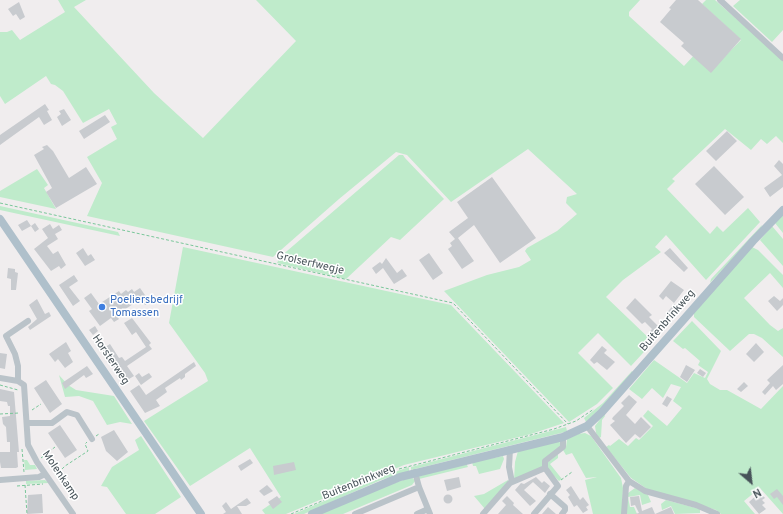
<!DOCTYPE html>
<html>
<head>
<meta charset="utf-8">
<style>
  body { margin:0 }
  #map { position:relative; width:783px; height:514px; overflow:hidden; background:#f0edee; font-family:Overpass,sans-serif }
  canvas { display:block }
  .north { position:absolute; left:731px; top:462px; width:40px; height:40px; -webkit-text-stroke:3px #fff; paint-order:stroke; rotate:152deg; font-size:11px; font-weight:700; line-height:16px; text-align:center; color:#475359 }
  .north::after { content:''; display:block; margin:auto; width:14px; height:18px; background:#475359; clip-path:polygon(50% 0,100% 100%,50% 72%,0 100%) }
</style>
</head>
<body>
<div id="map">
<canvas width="783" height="514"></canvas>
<div class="north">N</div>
</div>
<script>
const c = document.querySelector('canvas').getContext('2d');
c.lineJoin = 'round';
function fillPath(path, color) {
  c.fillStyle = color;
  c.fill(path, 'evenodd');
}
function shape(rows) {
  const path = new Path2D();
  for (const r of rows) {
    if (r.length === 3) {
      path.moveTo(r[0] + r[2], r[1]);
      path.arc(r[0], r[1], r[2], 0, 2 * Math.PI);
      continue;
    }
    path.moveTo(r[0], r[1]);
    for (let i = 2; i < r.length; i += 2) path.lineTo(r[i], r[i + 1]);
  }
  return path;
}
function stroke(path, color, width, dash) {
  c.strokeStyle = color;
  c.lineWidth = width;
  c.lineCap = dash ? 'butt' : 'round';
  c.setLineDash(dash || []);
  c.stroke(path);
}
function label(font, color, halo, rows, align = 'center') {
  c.font = font + ' Overpass,sans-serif';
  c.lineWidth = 3;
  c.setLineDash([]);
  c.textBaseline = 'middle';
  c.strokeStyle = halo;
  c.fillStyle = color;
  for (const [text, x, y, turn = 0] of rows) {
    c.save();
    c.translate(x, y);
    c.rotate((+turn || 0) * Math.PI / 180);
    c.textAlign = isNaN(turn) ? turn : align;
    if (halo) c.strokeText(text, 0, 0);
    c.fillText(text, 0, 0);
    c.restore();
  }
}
fillPath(shape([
  [58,0,86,0,74,7,154,93,203,138,296,41,256,0,640,0,629,12,629,16,684,66,697,52,727,54,741,40,702,4,706,0,715,0,783,60,783,143,776,136,767,144,761,139,751,150,725,129,672,179,675,181,667,189,710,234,717,226,723,232,748,208,760,222,706,280,666,235,655,247,661,252,623,280,606,297,653,342,631,366,598,333,578,353,613,388,597,404,569,422,444,291,487,275,519,267,531,260,525,251,527,248,557,231,577,214,566,203,567,197,577,194,528,149,451,202,407,155,396,152,339,199,273,257,87,216,102,183,87,157,117,139,111,127,117,124,109,109,83,123,63,91,55,85,51,84,46,76,5,104,0,96,0,32,7,32,12,30,20,40,65,12],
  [740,0,783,0,783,30,772,42,733,6],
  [399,155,403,155,405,158,444,199,400,240,391,237,346,279,277,263,280,257],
  [37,169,48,185,44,188,56,209,0,197,0,191],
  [0,206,118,232,120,236,0,210],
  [783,213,783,233,775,223],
  [762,225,761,228,710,283,711,279],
  [772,226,783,239,783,266,760,240],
  [183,247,451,305,564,423,531,434,404,465,286,514,265,514,262,510,281,497,250,448,190,486,144,421,208,381,205,373,169,323],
  [752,247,758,250,783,275,783,288,770,273,744,298,770,325,778,331,783,328,783,357,762,338,754,334,749,334,730,351,694,317,694,313],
  [692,321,721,351,707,379,710,384,720,390,727,390,761,409,783,386,783,514,760,488,744,501,755,514,721,514,716,510,647,489,631,478,606,447,609,445,610,446,619,439,628,446,636,438,639,440,653,426,643,416,648,410,667,426,682,408,673,401,681,387,671,384,663,398,652,388,642,399,629,389,654,360,687,383,694,373,705,378,708,372,698,365,700,361,685,348,683,349,673,341],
  [632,371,633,373,611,398,586,422,584,418,603,403],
  [59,375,68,385,76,390,114,396,132,424,120,422,107,425,93,401,79,396,65,397],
  [604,414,605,416,602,420,601,437,599,438,596,433,595,426],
  [566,427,567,431,565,432,411,470,411,467],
  [585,433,591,436,621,478,623,488,622,514,593,514,585,480,597,477,586,478,572,453,566,455,563,450,566,447,567,439,578,434],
  [141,436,181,497,155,514,126,514,107,487,101,486,112,467,139,450,135,440],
  [558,441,562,444,543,467,514,480,515,462,518,451],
  [558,454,558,458,550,464,562,479,559,481,549,471,547,463],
  [503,456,504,459,500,469,479,474,476,466,473,466,472,462],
  [24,460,27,460,30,465,35,465,37,469,25,470],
  [466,463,468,467,419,479,419,476],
  [409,467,409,471,381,480,304,514,294,514,380,477],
  [412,477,415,481,412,485,343,514,319,514,377,489],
  [45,480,49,483,26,484,26,481],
  [508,480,509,482,485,509,474,496,484,494],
  [635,488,648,495,651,502,642,505,640,495,628,497,630,507,634,507,637,514,626,514,628,493],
  [666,500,700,509,700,513,675,514,671,506,662,510,661,504]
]), '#bfebcb');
fillPath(shape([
  [676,0,698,0,741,39,711,73,681,46,684,43,660,22,671,9,669,8],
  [19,2,25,17,20,20,16,14,13,16,8,9],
  [45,104,49,110,47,111,52,120,44,125,39,117,0,145,0,135],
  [64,109,71,120,62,126,57,117,61,114,59,111],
  [105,115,110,122,84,139,79,131],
  [727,131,737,141,716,161,706,151],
  [47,145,53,151,69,178,86,167,97,184,56,208,46,192,52,188,34,155,44,149,42,147],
  [779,160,783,164,783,187,770,197,764,188,782,175,774,166],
  [714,166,744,197,725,215,695,184],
  [492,177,536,238,500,263,474,225,458,238,474,261,462,269,448,249,452,246,450,243,455,239,449,232,468,218,457,202],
  [27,220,31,226,22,231,18,225],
  [35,223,39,229,35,232,31,226],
  [50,224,53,229,59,225,62,230,55,234,58,239,47,246,53,254,58,251,66,265,61,269,59,266,51,271,34,249,48,238,42,229],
  [83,248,88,256,91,254,95,260,85,266,76,253],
  [670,248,688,268,684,272,664,253],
  [429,253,443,273,433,280,419,260],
  [386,258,397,273,402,269,407,276,394,284,383,268,376,274,372,268,380,262,382,264],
  [8,268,15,269,15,272,18,273,16,290,11,290,11,279,7,278],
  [74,275,78,281,69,287,80,301,73,306,59,285],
  [671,281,684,290,674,303,666,296,663,300,659,296],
  [140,288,150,302,145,305,141,299,116,315,119,319,114,322,111,318,100,326,89,311,92,309,84,298,91,293,99,304,119,291,121,294,126,290,128,292,132,289,134,292],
  [774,296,780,301,783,298,783,305,777,311,768,301],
  [635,298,652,315,649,317,660,328,652,338,648,334,652,329,645,322,642,324,626,308],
  [37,299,45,314,49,312,51,316,30,330,28,327,37,319,29,305],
  [674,304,681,309,672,319,666,314],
  [132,318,151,343,149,345,152,349,127,366,134,376,124,382,102,349,110,344,119,358,122,357,125,361,146,347,136,332,132,335,124,323],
  [95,326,98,331,93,335,89,330],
  [66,342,71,351,68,353,73,362,65,368,58,359,55,362,49,354],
  [756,343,764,352,754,362,746,354],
  [602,346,607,350,604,353,615,362,607,370,597,362,594,364,590,360],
  [0,353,7,354,5,369,0,368],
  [194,362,196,366,185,374,185,377,181,380,180,378,165,388,167,392,156,400,160,406,145,413,130,391,139,385,146,395],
  [686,365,695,370,687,382,680,377],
  [783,365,783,384,776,390,773,386,765,395,762,392,770,383,767,380],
  [87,366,93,374,86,378,84,375,65,389,62,383],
  [700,369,706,373,703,377,697,373],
  [139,373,142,377,149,373,152,377,141,385,135,376],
  [46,380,62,404,50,413,34,388],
  [744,382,748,386,741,392,737,389],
  [0,389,14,392,19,452,17,452,18,467,16,468,1,468,0,462,0,452,10,452,10,442,7,442,6,427,3,424,2,417,10,416,10,406,8,406,7,402,0,401],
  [629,395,637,402,626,415,635,424,641,417,651,427,640,438,635,434,626,443,610,425,615,421,612,419,613,417,624,406,621,403],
  [667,396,672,399,667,407,662,404],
  [60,425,77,450,65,458,48,433],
  [114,430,128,452,117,461,106,451,101,437],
  [250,459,253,463,241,471,238,466],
  [294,462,296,470,274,475,273,466],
  [459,477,461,487,447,491,444,480],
  [536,477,542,483,544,481,550,486,545,493,533,482,524,490,536,501,530,506,515,490,521,483,524,484],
  [267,485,273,491,264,496,259,491],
  [571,486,580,500,583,497,589,505,586,507,588,510,583,513,577,505,574,507,568,497,570,495,566,490],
  [777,489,783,496,783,505,777,497,774,499,770,494],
  [760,492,765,498,762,500,765,503,762,505,766,509,759,514,749,502],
  [42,494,43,513,27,514,28,495],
  [448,499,4.5],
  [277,496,282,502,273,509,268,502],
  [507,496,514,503,513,505,523,514,498,514,506,505,502,501],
  [639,496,642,511,652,507,655,514,671,507,674,514,635,514,639,513,635,505,631,506,630,497],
  [247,498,251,503,246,506,237,506,242,514,223,514,226,512,222,506,226,502,231,509],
  [548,507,556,514,542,514]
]), '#c8cbcf');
stroke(shape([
  [0,203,453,303,568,424],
  [0,385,18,390],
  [32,410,41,404],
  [0,414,19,413],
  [96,436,99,434],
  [22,449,24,472],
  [41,458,55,447],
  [399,469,554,429,576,421,594,409],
  [55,476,65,466,88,451,85,444,87,442],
  [561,480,572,472],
  [25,485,27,514],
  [17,486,43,484],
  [291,514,396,470]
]), '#79c699', 1, [3, 2]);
stroke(shape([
  [720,0,783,58],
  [0,378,18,381,24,385,28,445,37,462,73,514],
  [18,381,18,366,15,354,6,336,28,321],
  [27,423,52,423,67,412,77,415,92,439],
  [587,426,629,481,645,491,696,505,717,514],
  [510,449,509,467,512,482],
  [545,468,545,461,563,447,563,437],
  [415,472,419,487,430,514],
  [0,480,39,477,45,474],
  [550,494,565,507,565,510,562,514],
  [355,514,419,487],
  [417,514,428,509],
  [483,514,510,483,545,468,558,486,534,514],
  [624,514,626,486,629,481]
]), '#bac3c9', 6);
stroke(shape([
  [0,219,201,514],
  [312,514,400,477,563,437,587,426,602,412,753,241,783,210]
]), '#afc0cb', 8);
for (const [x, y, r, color] of [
  [102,307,4,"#3f7fe0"]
]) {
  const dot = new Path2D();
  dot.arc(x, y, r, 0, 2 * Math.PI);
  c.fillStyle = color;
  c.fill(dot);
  stroke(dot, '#fff', 1.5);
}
label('11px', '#475359', '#fff', [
  ["Grolserfwegje",310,264,13],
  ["Buitenbrinkweg",668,321,-49],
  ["Horsterweg",110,360,56],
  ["Molenkamp",60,476,56],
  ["Buitenbrinkweg",359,483,-22]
]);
label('11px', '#366cbe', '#fff', [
  ["Poeliersbedrijf",110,301],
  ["Tomassen",110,314]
], 'left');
</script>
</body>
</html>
